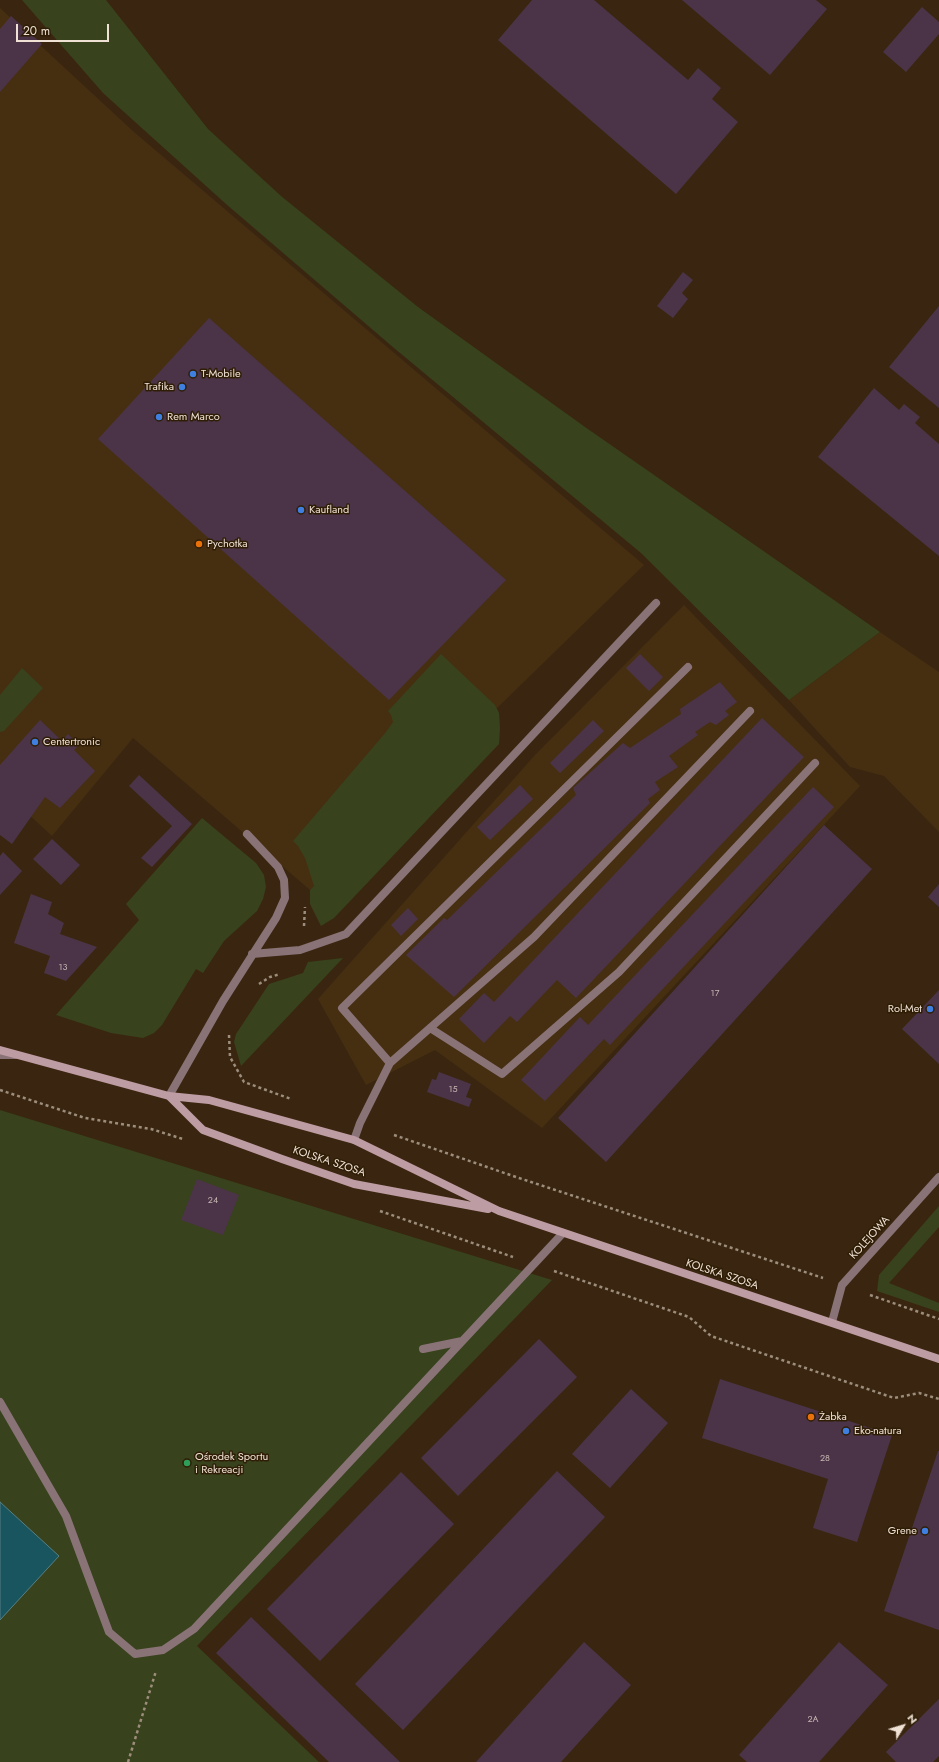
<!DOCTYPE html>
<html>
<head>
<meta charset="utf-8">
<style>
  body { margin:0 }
  #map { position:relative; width:939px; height:1762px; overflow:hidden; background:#3a2610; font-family:Jost,sans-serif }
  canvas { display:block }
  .north { position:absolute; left:883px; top:1706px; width:40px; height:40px; -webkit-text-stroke:3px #2f1d06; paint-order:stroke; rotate:52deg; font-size:11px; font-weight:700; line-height:16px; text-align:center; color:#efe2d5 }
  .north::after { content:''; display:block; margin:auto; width:14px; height:18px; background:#efe2d5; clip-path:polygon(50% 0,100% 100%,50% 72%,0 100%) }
  .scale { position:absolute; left:16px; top:24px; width:93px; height:18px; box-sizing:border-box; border:2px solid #efe2d5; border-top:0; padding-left:5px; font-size:12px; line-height:14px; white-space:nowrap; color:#efe2d5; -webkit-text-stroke:3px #2f1d06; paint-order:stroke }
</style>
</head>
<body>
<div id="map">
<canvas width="939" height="1762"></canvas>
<div class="north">N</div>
<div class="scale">20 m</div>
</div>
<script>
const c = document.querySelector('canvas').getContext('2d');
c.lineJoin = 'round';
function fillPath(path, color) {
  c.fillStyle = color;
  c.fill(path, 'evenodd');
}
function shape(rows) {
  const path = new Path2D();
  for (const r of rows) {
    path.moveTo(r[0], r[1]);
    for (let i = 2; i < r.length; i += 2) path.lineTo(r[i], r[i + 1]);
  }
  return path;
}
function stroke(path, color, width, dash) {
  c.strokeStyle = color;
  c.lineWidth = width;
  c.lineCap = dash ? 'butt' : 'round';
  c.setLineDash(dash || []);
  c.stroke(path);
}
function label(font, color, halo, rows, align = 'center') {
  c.font = font + ' Jost,sans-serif';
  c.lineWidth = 3;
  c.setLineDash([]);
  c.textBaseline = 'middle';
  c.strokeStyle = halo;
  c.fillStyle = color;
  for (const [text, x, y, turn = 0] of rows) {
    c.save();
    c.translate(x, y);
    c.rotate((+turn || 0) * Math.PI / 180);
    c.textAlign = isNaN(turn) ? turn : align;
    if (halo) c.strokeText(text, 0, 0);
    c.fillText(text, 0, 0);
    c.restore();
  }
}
fillPath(shape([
  [0,8,134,132,644,565,310,890,133,738,52,836,0,788],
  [684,605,860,786,542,1128,435,1050,366,1085,318,999,535,755],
  [880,632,939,672,939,832,884,776,850,767,789,700]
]), '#462e11');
fillPath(shape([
  [22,0,106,0,208,129,281,196,418,307,585,427,880,632,789,700,641,553,394,348,226,204,103,93],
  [441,654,495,705,499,713,500,728,499,744,334,918,321,926,310,904,310,890,314,886,305,858,298,846,293,841,386,732,393,722,391,715,388,711],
  [22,668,43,688,4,731,0,732,0,695],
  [202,818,256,863,264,875,266,887,263,899,257,911,224,941,203,973,196,969,162,1025,154,1033,143,1038,111,1033,56,1015,139,920,126,904],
  [343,958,241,1066,234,1042,236,1034,269,984,303,973,308,962],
  [0,1110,552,1280,197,1646,319,1762,0,1762],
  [939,1206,939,1227,889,1283,939,1303,939,1312,877,1291,879,1275]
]), '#38421c');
const water = shape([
  [0,1502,59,1556,0,1620,0,1502]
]);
fillPath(water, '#19555f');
stroke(water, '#597f82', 1);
fillPath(shape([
  [532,0,594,0,688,80,698,68,721,88,712,99,738,122,676,194,498,40],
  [682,0,816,0,827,9,770,75],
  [922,7,939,22,939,34,906,72,883,52],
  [11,16,42,44,0,92,0,29],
  [683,272,693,280,682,293,688,299,673,318,657,306],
  [939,306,939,408,889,367],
  [209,318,506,580,389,700,98,439],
  [874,388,899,410,904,404,920,417,915,423,939,444,939,556,818,457],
  [640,654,663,677,649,691,626,668],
  [720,682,737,702,725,711,729,715,716,725,710,722,695,732,698,735,669,756,678,767,655,782,660,790,648,799,650,803,454,997,406,955,444,918,447,920,576,795,573,788,623,743,630,748,681,714,680,709],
  [762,718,804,757,576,998,557,980,517,1022,510,1016,484,1043,459,1019,484,993,494,1002],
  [40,720,62,741,68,734,79,745,74,750,95,771,60,808,45,797,12,844,0,835,0,765],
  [593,720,604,731,560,773,550,763],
  [139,775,192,824,152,867,141,858,172,826,129,786],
  [520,785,533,799,490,840,477,827],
  [813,787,834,807,610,1045,604,1039,545,1101,521,1080,580,1017,588,1025],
  [824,825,872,869,606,1162,558,1118],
  [52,839,80,865,61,885,33,859],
  [3,852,22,871,0,895,0,856],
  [939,884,939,907,928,897],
  [31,894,52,902,48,914,64,923,60,934,97,947,66,981,44,973,50,956,14,943],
  [408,908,418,919,401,936,391,925],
  [939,990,939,1064,902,1029],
  [439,1072,471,1084,466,1097,472,1099,469,1107,427,1092,432,1079,436,1080],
  [197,1179,239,1195,223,1235,181,1220],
  [539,1339,577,1377,458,1496,421,1458],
  [720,1379,892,1435,857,1542,813,1528,828,1479,702,1438],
  [631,1389,668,1423,610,1488,572,1454],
  [938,1451,939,1451,939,1630,884,1611],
  [557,1471,605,1517,403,1730,355,1684],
  [401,1472,454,1524,320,1661,267,1609],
  [251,1617,400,1762,329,1762,216,1653],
  [584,1642,631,1685,561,1762,476,1762],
  [839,1642,888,1685,819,1762,747,1762,739,1755],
  [939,1699,939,1756,933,1762,896,1762,886,1752]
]), '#4b3447');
stroke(shape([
  [304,926,305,907],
  [259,984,270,977,280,974],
  [229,1035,230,1057,244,1082,291,1099],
  [0,1090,85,1118,151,1129,183,1139],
  [394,1135,519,1178,823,1278],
  [380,1211,513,1257],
  [554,1271,689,1317,711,1336,894,1398,919,1393,939,1399],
  [870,1295,939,1319],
  [128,1762,156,1671]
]), '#9d8d7c', 2.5, [3, 3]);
stroke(shape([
  [252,954,300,950,346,934,656,603],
  [430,1028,502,1074,619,972,815,763],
  [390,1063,534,937,750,711],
  [169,1096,223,1001,276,918,285,898,284,880,278,867,247,834],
  [354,1140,360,1123,390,1063,342,1008,688,667],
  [423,1349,462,1341],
  [0,1402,66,1516,109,1632,135,1654,163,1650,194,1629,563,1233]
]), '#897377', 8);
stroke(shape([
  [0,1055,15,1055],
  [832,1322,842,1285,939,1177]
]), '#897377', 8);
stroke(shape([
  [0,1050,169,1096,209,1100,354,1140,499,1211,939,1359],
  [169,1096,203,1130,282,1159,354,1184,488,1209]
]), '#be9ca3', 8);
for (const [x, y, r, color] of [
  [193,374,4,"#3f7fe0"],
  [182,387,4,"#3f7fe0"],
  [159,417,4,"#3f7fe0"],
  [301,510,4,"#3f7fe0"],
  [199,544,4,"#e8710a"],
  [35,742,4,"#3f7fe0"],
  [930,1009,4,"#3f7fe0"],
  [811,1417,4,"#e8710a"],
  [846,1431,4,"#3f7fe0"],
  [187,1463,4,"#2e9e5b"],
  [925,1531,4,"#3f7fe0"]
]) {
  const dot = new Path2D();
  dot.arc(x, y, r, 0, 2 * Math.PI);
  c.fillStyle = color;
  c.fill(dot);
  stroke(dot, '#2f1d06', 1.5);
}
label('9px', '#c6b6b2', null, [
  ["13",63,968],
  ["17",715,994],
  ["15",453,1090],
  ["24",213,1201],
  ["28",825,1459],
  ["2A",813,1720]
]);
label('11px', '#efe2d5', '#2f1d06', [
  ["T-Mobile",201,374],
  ["Trafika",174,387,"right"],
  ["Rem Marco",167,417],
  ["Kaufland",309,510],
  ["Pychotka",207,544],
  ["Centertronic",43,742],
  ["Rol-Met",922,1009,"right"],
  ["Żabka",819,1417],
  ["Eko-natura",854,1431],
  ["Ośrodek Sportu",195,1457],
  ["i Rekreacji",195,1470],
  ["Grene",917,1531,"right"]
], 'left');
label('11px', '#efe2d5', '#2f1d06', [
  ["KOLSKA SZOSA",329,1162,18],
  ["KOLEJOWA",870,1238,-48],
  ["KOLSKA SZOSA",722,1275,18]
]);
</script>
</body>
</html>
